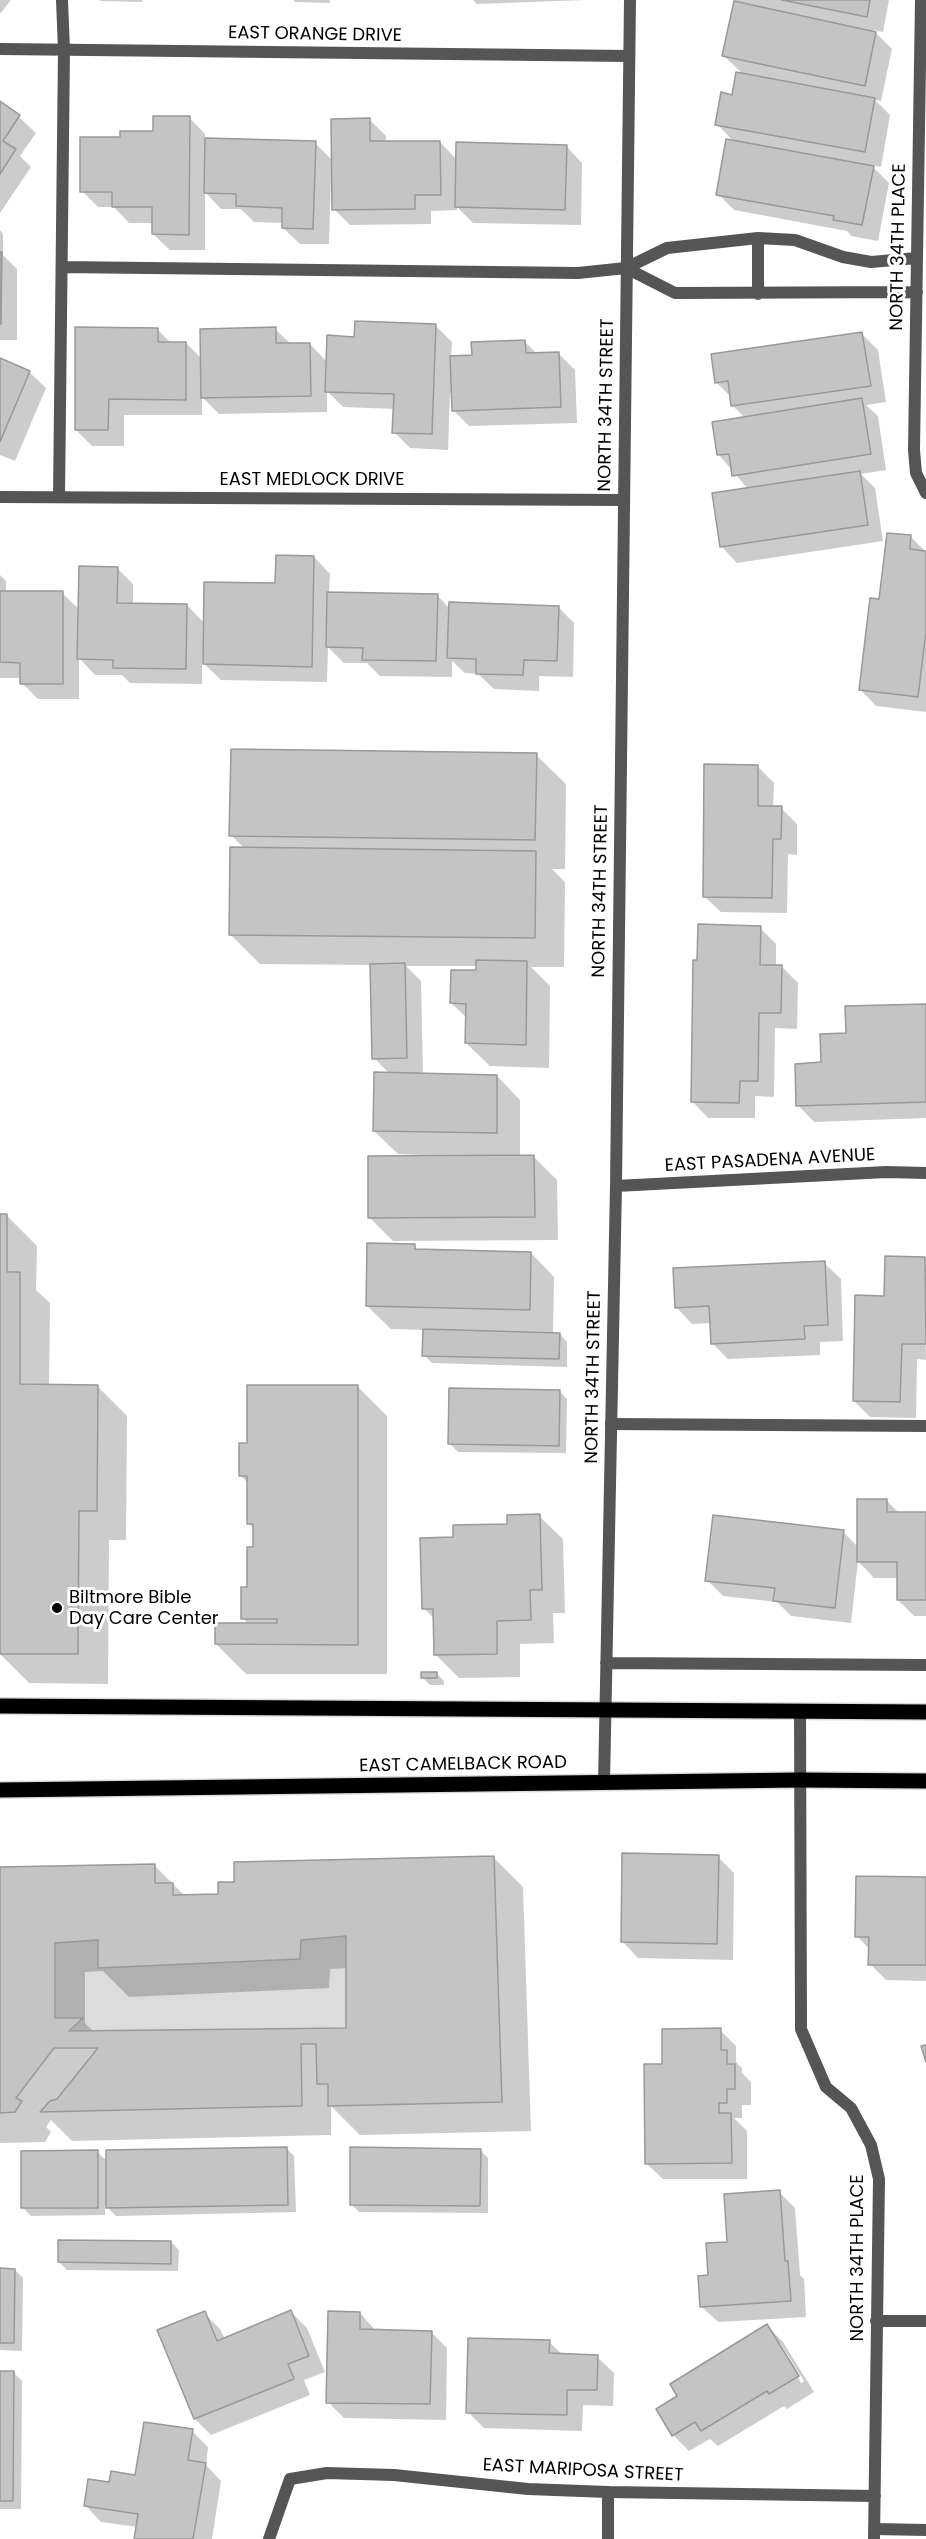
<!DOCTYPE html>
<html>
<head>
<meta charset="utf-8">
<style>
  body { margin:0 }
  canvas { display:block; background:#fff }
</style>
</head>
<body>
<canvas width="926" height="2539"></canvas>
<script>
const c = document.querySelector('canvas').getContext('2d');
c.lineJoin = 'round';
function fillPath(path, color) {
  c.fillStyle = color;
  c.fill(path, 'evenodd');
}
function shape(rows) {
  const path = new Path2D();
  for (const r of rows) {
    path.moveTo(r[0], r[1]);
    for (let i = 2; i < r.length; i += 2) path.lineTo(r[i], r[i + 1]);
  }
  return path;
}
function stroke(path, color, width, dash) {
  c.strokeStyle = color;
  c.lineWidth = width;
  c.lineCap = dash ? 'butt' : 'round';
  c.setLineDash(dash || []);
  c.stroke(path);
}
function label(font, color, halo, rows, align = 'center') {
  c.font = font + ' Poppins,sans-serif';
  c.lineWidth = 6;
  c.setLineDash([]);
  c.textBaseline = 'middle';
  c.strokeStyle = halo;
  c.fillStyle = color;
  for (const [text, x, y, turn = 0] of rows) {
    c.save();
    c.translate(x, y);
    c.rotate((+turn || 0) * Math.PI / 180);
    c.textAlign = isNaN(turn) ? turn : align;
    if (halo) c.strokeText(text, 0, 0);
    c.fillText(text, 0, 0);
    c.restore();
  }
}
fillPath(shape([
  [346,1936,346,2028,70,2031,82,2019,55,2018,55,1943,98,1940,98,1968,300,1959,301,1940]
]), '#dcdcdc');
fillPath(shape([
  [0,0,11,0,0,14],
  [99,0,142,0,142,2,100,1],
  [293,0,330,0,330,3,295,2],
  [473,0,585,0,477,4],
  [733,0,889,0,883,32,873,30,892,49,881,101,875,100,890,115,881,167,871,165,889,183,878,241,851,236,847,231,734,210,718,194,734,142,717,124,744,75,724,56,735,2],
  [0,103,19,117,36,133,20,156,31,167,0,213],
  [189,117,205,134,205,140,315,143,333,161,370,120,386,136,386,142,440,142,457,160,566,146,582,163,581,225,473,223,457,207,457,210,431,211,431,224,350,225,334,209,333,176,331,176,329,244,300,244,283,228,283,223,254,222,241,209,221,209,205,192,205,250,170,250,153,234,153,223,129,223,114,207,98,207,82,191,122,139,155,133],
  [0,230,3,234,3,255,17,269,17,340,0,340],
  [436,326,452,342,451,358,473,357,524,341,537,354,559,354,575,370,577,423,469,426,453,410,453,393,450,393,448,450,410,448,394,432,395,409,343,407,327,391,327,412,219,414,202,397,202,415,124,415,124,446,92,446,76,430,157,329,171,343,186,343,202,359,275,329,291,344,310,344,327,362,355,338],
  [862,334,878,350,886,402,866,405,878,416,886,470,861,474,875,488,883,541,737,563,721,546,748,489,719,455,746,419,733,406,732,398,717,383,713,356],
  [0,360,29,372,46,388,15,461,0,455],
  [911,537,926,552,926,712,876,706,860,689,880,601],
  [314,557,330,574,329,594,437,595,450,609,558,607,574,623,573,677,539,676,539,691,494,689,478,674,465,673,452,661,452,677,380,676,367,663,344,663,328,647,327,682,221,680,202,662,202,684,130,683,122,675,95,675,79,658,79,699,38,699,22,683,22,678,0,678,0,575,6,581,6,593,62,593,80,610,117,568,133,584,133,605,187,605,205,624,277,585],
  [536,755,566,784,565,869,552,869,565,882,564,967,531,967,550,986,549,1068,490,1066,466,1043,467,1018,451,1003,477,972,477,966,406,966,421,981,423,1075,497,1076,520,1100,520,1157,534,1157,557,1180,558,1240,393,1241,369,1217,422,1157,422,1155,398,1154,374,1131,390,1074,374,1058,372,965,260,964,230,934,245,849,231,835],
  [757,766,774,783,773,807,781,808,797,824,797,855,788,854,787,913,721,912,704,896],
  [760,928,776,944,776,967,782,967,798,983,797,1029,775,1028,774,1097,755,1096,755,1118,708,1118,692,1101,699,961],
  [926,1005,926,1118,814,1122,798,1105,822,1064,847,1035],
  [0,1216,7,1216,37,1246,36,1290,50,1303,49,1386,97,1386,127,1416,126,1540,109,1540,108,1684,29,1683,0,1654],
  [414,1245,419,1251,531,1253,554,1277,553,1334,560,1334,567,1342,567,1367,432,1363,424,1355,425,1330,391,1329,367,1306],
  [924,1258,926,1360,917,1359,916,1418,870,1417,854,1401,885,1297],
  [824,1263,841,1279,843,1341,820,1342,820,1355,728,1359,712,1343,711,1323,692,1324,676,1307],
  [357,1386,387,1416,387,1674,246,1674,216,1644,249,1625,243,1618,255,1548,255,1530,248,1523,248,1483,241,1476,248,1444],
  [559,1391,567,1399,566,1453,458,1452,450,1444],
  [886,1500,900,1514,926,1514,926,1616,914,1616,898,1600,898,1578,874,1578,858,1561,851,1623,791,1616,777,1602,723,1596,707,1580,843,1532,858,1547],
  [539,1516,563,1539,565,1613,553,1613,554,1643,520,1644,520,1677,459,1678,436,1655,435,1620,424,1608,454,1539],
  [436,1673,444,1681,444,1685,430,1685,422,1677],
  [493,1857,523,1887,531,2131,360,2135,331,2106,331,2135,72,2141,51,2120,46,2127,51,2132,45,2142,0,2143,0,1869,154,1865,184,1895,220,1895],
  [347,1968,347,2029,94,2032,85,2023,85,1972,103,1971,129,1997,329,1988,330,1969],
  [718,1857,734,1873,733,1960,638,1958,622,1941],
  [926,1878,926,1981,886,1980,870,1964,870,1950,857,1936],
  [720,2030,736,2046,736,2062,742,2068,742,2073,751,2082,751,2105,742,2105,742,2118,734,2118,747,2131,747,2179,663,2179,646,2163],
  [286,2148,294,2156,296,2212,116,2216,105,2205,105,2215,31,2216,23,2208,97,2152,107,2161],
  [480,2150,488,2158,488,2213,359,2212,351,2204],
  [779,2192,795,2208,800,2275,804,2279,806,2317,718,2322,701,2306,710,2277,729,2244],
  [171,2242,179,2250,178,2271,67,2270,59,2262],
  [0,2270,15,2270,23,2278,22,2351,0,2350],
  [291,2312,307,2328,325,2372,304,2380,310,2395,211,2435,195,2419,204,2313,220,2329,225,2339],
  [360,2313,376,2331,431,2332,447,2348,446,2420,344,2418,328,2402],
  [767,2326,783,2342,814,2392,787,2409,784,2406,718,2446,710,2439,689,2451,673,2435,679,2396],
  [777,2343,780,2343,804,2381,801,2383],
  [549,2342,563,2355,597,2357,614,2373,613,2406,583,2405,582,2431,484,2428,468,2412],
  [0,2373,14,2373,22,2381,21,2509,0,2509],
  [192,2431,208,2447,206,2465,221,2481,212,2539,136,2539,138,2527,101,2522,85,2505,110,2484,137,2477]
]), '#0003');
const building = shape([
  [782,0,870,0,867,17,782,0],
  [734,1,876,32,865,86,722,56,734,1],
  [736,72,875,98,865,152,715,125,721,92,732,95,736,72],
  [0,101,20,115,3,141,16,149,0,174,0,101],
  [153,116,190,116,189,235,152,234,152,207,112,207,112,192,80,192,80,137,120,137,120,131,153,131,153,116],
  [370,118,370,141,440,141,441,195,415,195,415,209,332,210,331,119,370,118],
  [205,138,316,141,313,229,282,228,282,208,236,206,236,194,204,193,205,138],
  [726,139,874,166,862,225,833,220,834,216,716,195,726,139],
  [456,142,567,145,565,210,455,207,456,142],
  [0,252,2,252,1,324,0,324,0,252],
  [355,321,436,324,432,434,392,433,394,394,325,392,327,335,354,337,355,321],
  [75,327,158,328,158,342,186,342,186,400,109,399,108,430,75,430,75,327],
  [276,327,276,343,310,343,311,396,201,398,200,329,276,327],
  [862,332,871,386,731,406,728,381,715,383,711,354,862,332],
  [525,340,526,353,559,352,561,407,452,411,450,356,472,355,471,342,525,340],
  [0,358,30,371,0,442,0,358],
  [862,398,871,454,732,476,729,454,717,455,712,422,862,398],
  [860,471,868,525,720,547,712,493,860,471],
  [887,533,911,535,910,549,926,551,926,632,918,697,859,690,870,598,879,599,887,533],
  [276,555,314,556,312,667,203,664,204,582,275,583,276,555],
  [79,566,118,567,117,603,187,604,186,669,113,668,113,660,77,659,79,566],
  [0,591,63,591,63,684,20,684,20,663,0,662,0,591],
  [327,592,438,594,436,661,362,660,363,648,326,647,327,592],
  [449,602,559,606,557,661,524,660,523,675,476,674,476,659,447,658,449,602],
  [231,749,537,753,535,840,229,836,231,749],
  [704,764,758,765,758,806,782,806,781,839,773,839,772,898,703,897,704,764],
  [230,847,536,851,535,938,229,935,230,847],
  [698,924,761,926,760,965,782,965,781,1013,759,1013,758,1081,740,1081,739,1103,691,1102,693,960,697,960,698,924],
  [476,960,527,961,526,1045,465,1043,466,1004,450,1003,451,970,476,970,476,960],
  [405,963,407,1058,372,1059,370,964,405,963],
  [926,1004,926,1102,796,1106,795,1064,821,1062,820,1034,846,1033,845,1006,926,1004],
  [374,1072,497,1075,497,1133,373,1131,374,1072],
  [534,1155,535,1217,368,1218,368,1156,534,1155],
  [0,1214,7,1214,7,1272,20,1272,20,1384,98,1385,97,1511,79,1511,78,1654,0,1654,0,1214],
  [367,1243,415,1244,415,1249,531,1252,530,1310,366,1306,367,1243],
  [885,1256,925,1257,926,1344,902,1344,900,1402,853,1401,855,1295,884,1296,885,1256],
  [825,1261,828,1325,804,1326,805,1339,711,1344,709,1306,675,1308,673,1268,825,1261],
  [423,1329,560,1333,559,1359,422,1356,423,1329],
  [247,1385,358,1385,358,1645,215,1644,215,1623,277,1623,277,1619,241,1619,241,1587,247,1587,247,1547,253,1547,253,1524,247,1524,247,1476,239,1476,239,1443,247,1443,247,1385],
  [449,1388,560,1390,559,1446,448,1444,449,1388],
  [857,1499,887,1499,887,1512,926,1512,926,1600,897,1600,897,1562,857,1562,857,1499],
  [540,1514,542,1590,530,1590,531,1620,497,1621,497,1654,434,1655,433,1609,422,1609,420,1538,453,1537,453,1525,507,1524,507,1515,540,1514],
  [713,1515,844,1530,835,1608,773,1601,775,1588,705,1581,713,1515],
  [421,1672,437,1672,437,1678,421,1678,421,1672],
  [622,1853,719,1855,717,1944,621,1942,622,1853],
  [494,1856,502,2102,328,2106,328,2084,317,2084,316,2044,301,2044,302,2106,40,2112,50,2101,57,2099,98,2048,54,2048,16,2098,22,2101,15,2112,0,2113,0,1867,155,1864,155,1883,173,1883,173,1895,218,1894,218,1882,234,1882,234,1862,494,1856],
  [346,1936,346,2028,69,2031,83,2018,55,2018,55,1943,98,1940,98,1968,300,1959,301,1940,346,1936],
  [856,1876,926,1877,926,1965,868,1965,869,1937,855,1937,856,1876],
  [721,2028,721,2050,727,2050,727,2064,735,2064,735,2089,727,2089,727,2103,719,2103,719,2113,731,2113,732,2163,645,2164,644,2064,662,2064,662,2029,721,2028],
  [926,2045,926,2062,921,2046,926,2045],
  [287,2147,288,2205,106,2208,106,2150,287,2147],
  [350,2147,481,2149,480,2206,350,2205,350,2147],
  [98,2150,98,2208,21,2208,21,2151,98,2150],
  [780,2190,785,2261,788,2261,791,2301,700,2307,698,2276,708,2275,706,2243,727,2242,724,2194,780,2190],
  [58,2240,171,2241,171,2264,58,2262,58,2240],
  [0,2268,15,2269,14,2343,0,2343,0,2268],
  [291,2310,309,2356,288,2364,294,2379,194,2419,157,2330,205,2311,217,2341,291,2310],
  [328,2311,360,2312,360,2329,432,2331,430,2404,326,2403,328,2311],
  [767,2324,799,2376,769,2394,767,2391,701,2431,695,2422,672,2436,656,2409,677,2396,670,2384,767,2324],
  [468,2338,550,2340,549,2353,598,2355,597,2390,567,2390,567,2415,466,2413,468,2338],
  [0,2371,14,2371,13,2501,0,2501,0,2371],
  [144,2422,193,2429,188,2460,206,2463,193,2539,134,2539,138,2514,84,2506,88,2479,109,2482,111,2471,135,2475,144,2422]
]);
fillPath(building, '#c4c4c4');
stroke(building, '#999', 1.5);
const primary = shape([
  [0,1706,926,1712],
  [0,1790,800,1780,926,1781]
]);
stroke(primary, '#dbdbdb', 18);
stroke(shape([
  [62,267,578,273,626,268],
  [59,497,64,50,62,0],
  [611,1424,926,1426],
  [875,2529,926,2530],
  [608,2539,608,2492]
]), '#555', 12);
stroke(shape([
  [921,0,914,450,916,473,926,493],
  [0,49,629,56],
  [758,238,758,294],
  [626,268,667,248,758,238,795,240,843,257,871,262,917,258],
  [626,268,675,293,917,292],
  [0,497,624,500],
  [616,1186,886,1172,926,1173],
  [606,1663,926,1665],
  [800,1711,801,2029,826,2087,851,2108,871,2145,879,2179,874,2539],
  [604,1783,616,1186,630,0],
  [876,2321,926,2321],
  [269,2539,290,2479,327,2473,394,2475,528,2489,608,2492,875,2496]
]), '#555', 12);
stroke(primary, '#000', 15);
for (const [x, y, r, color] of [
  [57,1608,6,"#000"]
]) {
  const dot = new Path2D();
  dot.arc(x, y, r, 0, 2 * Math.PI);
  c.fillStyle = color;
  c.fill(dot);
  stroke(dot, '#fff', 2);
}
label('18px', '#000', '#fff', [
  ["EAST ORANGE DRIVE",315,35,1],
  ["NORTH 34TH PLACE",899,247,-89],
  ["NORTH 34TH STREET",607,405,-89],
  ["EAST MEDLOCK DRIVE",312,480],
  ["NORTH 34TH STREET",601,891,-89],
  ["EAST PASADENA AVENUE",770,1161,-3],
  ["NORTH 34TH STREET",594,1377,-89],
  ["EAST CAMELBACK ROAD",463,1765,-1],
  ["NORTH 34TH PLACE",858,2258,-90],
  ["EAST MARIPOSA STREET",583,2471,3]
]);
label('18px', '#000', '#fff', [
  ["Biltmore Bible",69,1598],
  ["Day Care Center",69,1619]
], 'left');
</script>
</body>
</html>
